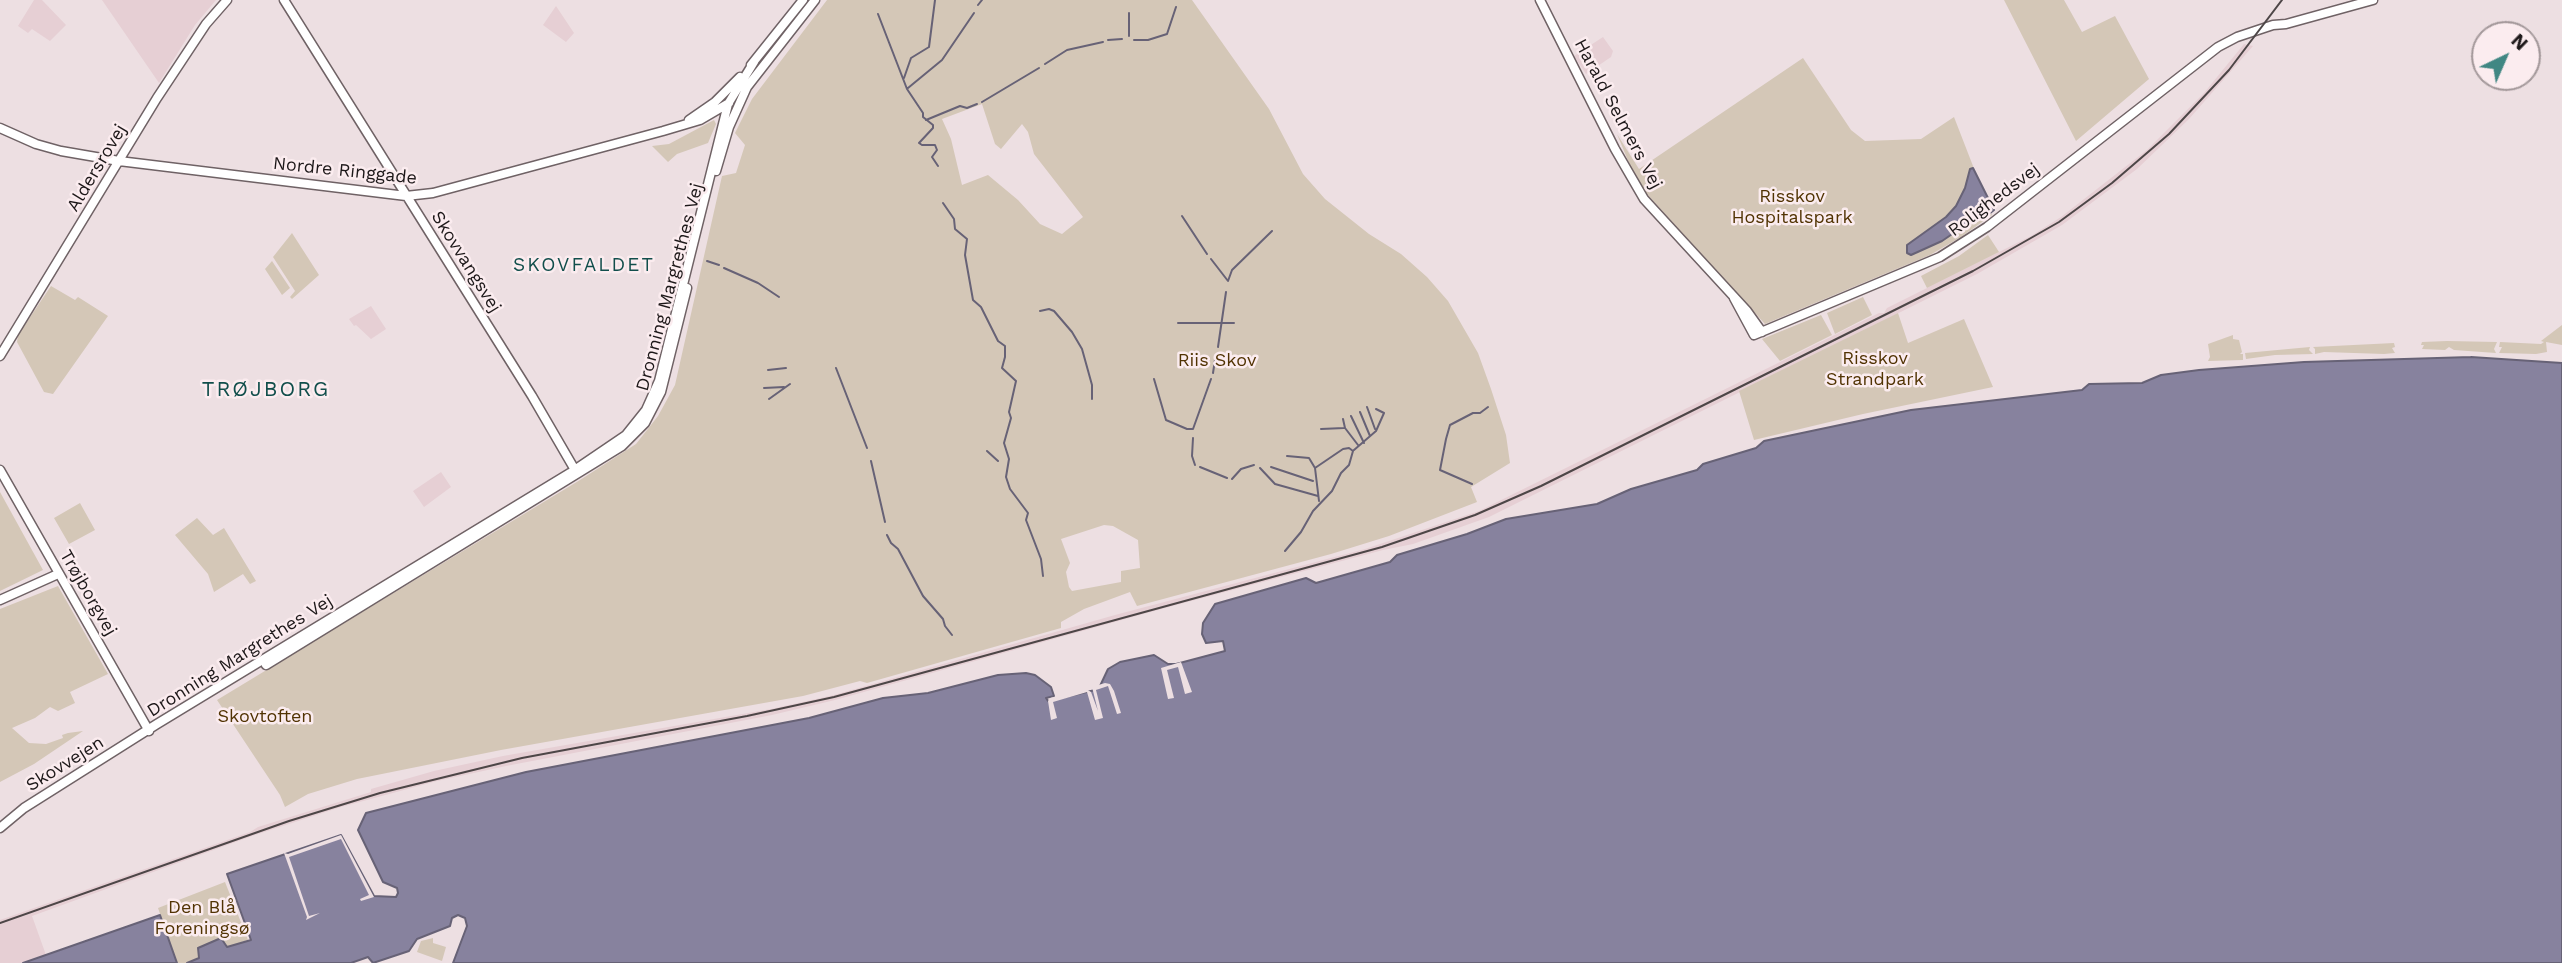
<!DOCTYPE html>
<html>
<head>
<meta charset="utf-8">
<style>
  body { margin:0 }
  #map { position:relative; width:2562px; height:963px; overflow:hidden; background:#eddfe2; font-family:"Work Sans",sans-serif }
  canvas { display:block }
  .north { position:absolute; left:2471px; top:21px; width:70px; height:70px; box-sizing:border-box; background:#fbecef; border:2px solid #a29799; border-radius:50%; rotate:44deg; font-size:19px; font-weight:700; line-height:28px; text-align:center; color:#1d1819 }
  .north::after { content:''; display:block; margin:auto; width:24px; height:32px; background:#408783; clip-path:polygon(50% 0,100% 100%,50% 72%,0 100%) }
</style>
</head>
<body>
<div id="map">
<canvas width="2562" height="963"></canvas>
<div class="north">N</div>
</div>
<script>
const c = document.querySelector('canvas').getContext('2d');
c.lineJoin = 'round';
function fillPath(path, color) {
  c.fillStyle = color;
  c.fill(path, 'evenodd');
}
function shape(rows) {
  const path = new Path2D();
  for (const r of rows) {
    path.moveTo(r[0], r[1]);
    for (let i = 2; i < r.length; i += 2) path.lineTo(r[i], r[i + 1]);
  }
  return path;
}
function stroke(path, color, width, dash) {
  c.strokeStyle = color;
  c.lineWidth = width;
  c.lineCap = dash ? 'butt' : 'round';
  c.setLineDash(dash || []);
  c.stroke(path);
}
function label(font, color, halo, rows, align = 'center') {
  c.font = font + ' "Work Sans",sans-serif';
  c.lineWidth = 5;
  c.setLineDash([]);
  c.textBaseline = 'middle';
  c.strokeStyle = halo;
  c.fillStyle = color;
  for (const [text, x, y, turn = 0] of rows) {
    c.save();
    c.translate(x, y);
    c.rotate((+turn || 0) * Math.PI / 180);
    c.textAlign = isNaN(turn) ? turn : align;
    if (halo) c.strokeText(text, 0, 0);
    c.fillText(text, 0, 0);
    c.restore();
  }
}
fillPath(shape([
  [34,0,42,0,66,25,50,41,32,29,28,33,18,26],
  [102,0,216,0,195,25,159,83],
  [556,6,574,33,566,42,543,25],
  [1603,37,1613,51,1611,57,1586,74,1574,56],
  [2244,44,2253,46,2189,119,2137,169,2062,225,1977,274,1489,517,1413,544,1383,550,1165,608,835,700,772,715,506,766,437,781,341,807,252,836,32,916,46,955,23,963,0,963,0,920,250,832,258,827,371,792,371,789,434,771,503,756,771,709,834,695,1115,615,1365,549,1479,511,1879,313,1884,313,1887,308,2031,236,2061,217,2147,150,2204,93],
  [371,306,386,329,371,339,356,325,354,326,349,319],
  [441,472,451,487,424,507,413,491]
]), '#e6cfd4');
fillPath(shape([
  [827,0,1192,0,1269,109,1303,174,1325,199,1369,234,1401,254,1427,277,1448,301,1478,353,1491,389,1506,435,1510,463,1471,487,1477,502,1389,536,1331,554,1137,606,1130,592,1084,609,1061,622,1061,628,867,683,860,681,803,696,501,750,357,779,308,794,285,807,280,795,217,700,580,480,636,444,658,416,675,385,722,176,736,173,745,145,735,133,752,99],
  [982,104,995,144,1001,149,1022,124,1028,132,1034,154,1083,217,1062,234,1040,224,1018,200,988,175,962,185,951,139,942,119],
  [1104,525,1113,526,1138,540,1140,568,1121,571,1121,582,1072,591,1069,587,1066,572,1070,563,1061,539],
  [2004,0,2064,0,2082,32,2115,16,2149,79,2076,141],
  [1803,58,1851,130,1865,141,1921,139,1954,117,1992,215,1961,237,1930,255,1765,324,1646,193,1629,163,1617,134,1639,169],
  [714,120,716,124,708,143,677,154,668,162,652,146,669,144],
  [292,233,319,275,292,299,290,297,295,291,273,257],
  [1988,235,1999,252,1927,288,1921,276,1959,256],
  [272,261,290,288,282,295,265,269],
  [51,286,75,300,78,297,108,316,53,394,44,392,17,342,18,335],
  [1863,297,1872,315,1835,334,1827,313],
  [1898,313,1908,343,1964,319,1993,387,1863,414,1754,440,1739,391],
  [1821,315,1832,335,1780,361,1762,339],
  [2562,325,2562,345,2546,342,2547,352,2536,354,2499,353,2502,347,2499,347,2500,342,2541,344,2544,342,2541,341],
  [2233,335,2233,339,2239,340,2242,352,2240,354,2243,354,2243,360,2208,361,2210,357,2208,344],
  [2447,341,2497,342,2494,349,2496,353,2454,350,2449,347,2445,350,2422,349,2424,345,2421,345,2422,342],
  [2394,343,2395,347,2392,348,2395,353,2384,354,2324,352,2315,354,2315,349,2313,347],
  [2310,347,2309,350,2313,354,2275,355,2246,359,2245,353],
  [0,492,43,570,0,591],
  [80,503,95,530,69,544,54,518],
  [197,518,213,535,224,528,256,581,250,584,243,574,214,592,208,574,175,535],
  [58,586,108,674,70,692,75,703,58,711,50,707,35,718,12,728,29,743,46,744,63,738,62,735,68,733,83,731,34,764,0,782,0,609],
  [225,882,248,940,227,947,221,938,198,948,199,958,186,963,177,963,158,908],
  [433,938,433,943,446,947,442,961,417,952,421,941]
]), '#d4c7b7');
const water = shape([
  [1973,168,1994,210,1989,214,1980,215,1942,241,1911,255,1907,253,1907,245,1946,217,1956,206,1965,188,1970,169,1973,168],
  [2471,357,2562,363,2562,963,453,963,467,926,465,918,458,915,452,918,450,926,417,939,409,951,373,963,368,957,351,963,187,963,199,958,198,948,221,938,227,947,251,940,227,874,341,835,374,896,396,897,398,893,397,888,383,882,358,830,366,813,526,772,809,718,883,698,928,693,998,675,1026,673,1035,675,1051,687,1054,696,1046,698,1048,701,1095,690,1100,686,1108,669,1120,662,1154,655,1168,664,1176,664,1225,651,1223,641,1206,643,1202,634,1203,623,1215,604,1306,578,1316,583,1390,562,1397,555,1467,534,1506,519,1597,504,1631,489,1697,470,1703,464,1756,448,1764,441,1911,410,2082,390,2089,384,2142,383,2161,375,2199,370,2304,362,2471,357],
  [160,915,177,963,23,963,160,915]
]);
fillPath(water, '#87829e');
stroke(water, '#676276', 2);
fillPath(shape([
  [1181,662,1192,692,1185,694,1178,667,1167,670,1174,698,1168,699,1161,668],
  [1105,683,1110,684,1114,691,1121,713,1117,714,1108,686,1096,690,1103,718,1095,720,1087,692,1053,702,1057,718,1051,720,1048,701,1050,698,1086,689,1091,692,1098,711,1092,687],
  [341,835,374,897,361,901,360,899,369,895,341,839,289,857,309,916,320,913,306,920,307,917,284,853,288,854]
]), '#eddfe2');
stroke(shape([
  [978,5,982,0],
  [878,14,907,89,923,113,923,117,933,125,933,128,919,143,922,145,935,145,937,150,932,157,938,166],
  [1129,36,1129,13],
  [1108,40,1122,39],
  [1134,40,1148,40,1167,34,1176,7],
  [1045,64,1067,50,1103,42],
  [904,78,911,58,929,47,935,0],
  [908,88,942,60,974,13],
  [982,102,1039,68],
  [926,120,960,106,967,108,977,104],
  [943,203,954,219,955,229,967,239,965,255,973,300,981,307,998,341,1005,346,1005,357,1002,368,1016,381,1009,412,1011,418,1004,443,1009,459,1006,477,1010,489,1028,513,1026,520,1041,559,1043,576],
  [1182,216,1207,254],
  [1211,259,1228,281,1232,270,1272,231],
  [707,261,719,265],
  [724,268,758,283,779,297],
  [1040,311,1049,309,1054,311,1072,332,1082,349,1092,385,1092,399],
  [1178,323,1234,323],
  [1218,347,1226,292],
  [836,368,867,448],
  [768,370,786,368],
  [1213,373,1215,360],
  [1154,379,1166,420,1187,429,1193,429,1211,379],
  [764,388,784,387],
  [769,399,790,384],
  [1367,407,1375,429],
  [1360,412,1370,436],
  [1351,416,1364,443],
  [1343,419,1345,428,1358,445],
  [1321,429,1344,428],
  [1193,438,1192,456,1195,465],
  [1354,450,1376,431,1384,413,1376,409],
  [987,451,998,461],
  [1287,456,1309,458,1315,468,1319,501],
  [871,461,885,522],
  [1200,467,1227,478],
  [1271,467,1313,481],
  [1260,468,1275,484,1318,496],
  [1232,479,1241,469,1254,465],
  [1472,484,1440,470,1446,439,1450,425,1473,413,1480,413,1488,407],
  [887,535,891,543,898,549,923,596,943,619,945,626,952,635],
  [1285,551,1301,532,1313,511,1332,491,1341,473,1349,465,1353,451,1349,448,1343,449,1315,468]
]), '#676276', 2);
const tertiary = shape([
  [284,0,532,396,575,470],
  [1540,0,1615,149,1644,199,1747,311,1762,332],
  [751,65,803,0],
  [689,120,715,102,740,77],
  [0,128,36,144,61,151,119,161,406,196,433,193,663,131,700,120,729,103],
  [716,171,729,127,747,87,815,0],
  [1734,298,1754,335,1940,257,1987,227,2218,47,2237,37,2273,25,2286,24,2373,0],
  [0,356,157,98,206,24,227,0],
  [0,470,149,731],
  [0,600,58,574],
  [266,665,622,446,645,423,661,392,687,288],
  [0,828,24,808,157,724,570,473,626,435,646,410,659,381,728,104,754,62]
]);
stroke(tertiary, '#6f6265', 11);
stroke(tertiary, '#fff', 8);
stroke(shape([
  [0,923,289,821,380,793,522,758,747,716,834,697,1382,547,1475,515,1541,486,1973,271,2059,222,2112,183,2169,134,2229,70,2282,0]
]), '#4d4647', 2);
label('18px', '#1d1819', '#fbecef', [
  ["Harald Selmers Vej",1618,114,62],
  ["Aldersrovej",97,168,-59],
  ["Nordre Ringgade",345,171,6],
  ["Rolighedsvej",1994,200,-37],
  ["Skovvangsvej",466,262,58],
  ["Dronning Margrethes Vej",670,287,-75],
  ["Trøjborgvej",88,593,60],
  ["Dronning Margrethes Vej",240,656,-32],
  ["Skovvejen",65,764,-32]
]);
label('18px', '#513303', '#fbecef', [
  ["Risskov",1792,197],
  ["Hospitalspark",1792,218],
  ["Risskov",1875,359],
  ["Strandpark",1875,380],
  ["Riis Skov",1217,361],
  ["Skovtoften",265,717],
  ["Den Blå",202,908],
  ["Foreningsø",202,929]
]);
c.letterSpacing = '2px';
label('19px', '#114e4b', '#fbecef', [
  ["SKOVFALDET",584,265]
]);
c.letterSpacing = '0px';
c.letterSpacing = '2px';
label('21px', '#114e4b', '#fbecef', [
  ["TRØJBORG",266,390]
]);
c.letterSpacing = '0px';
</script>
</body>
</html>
